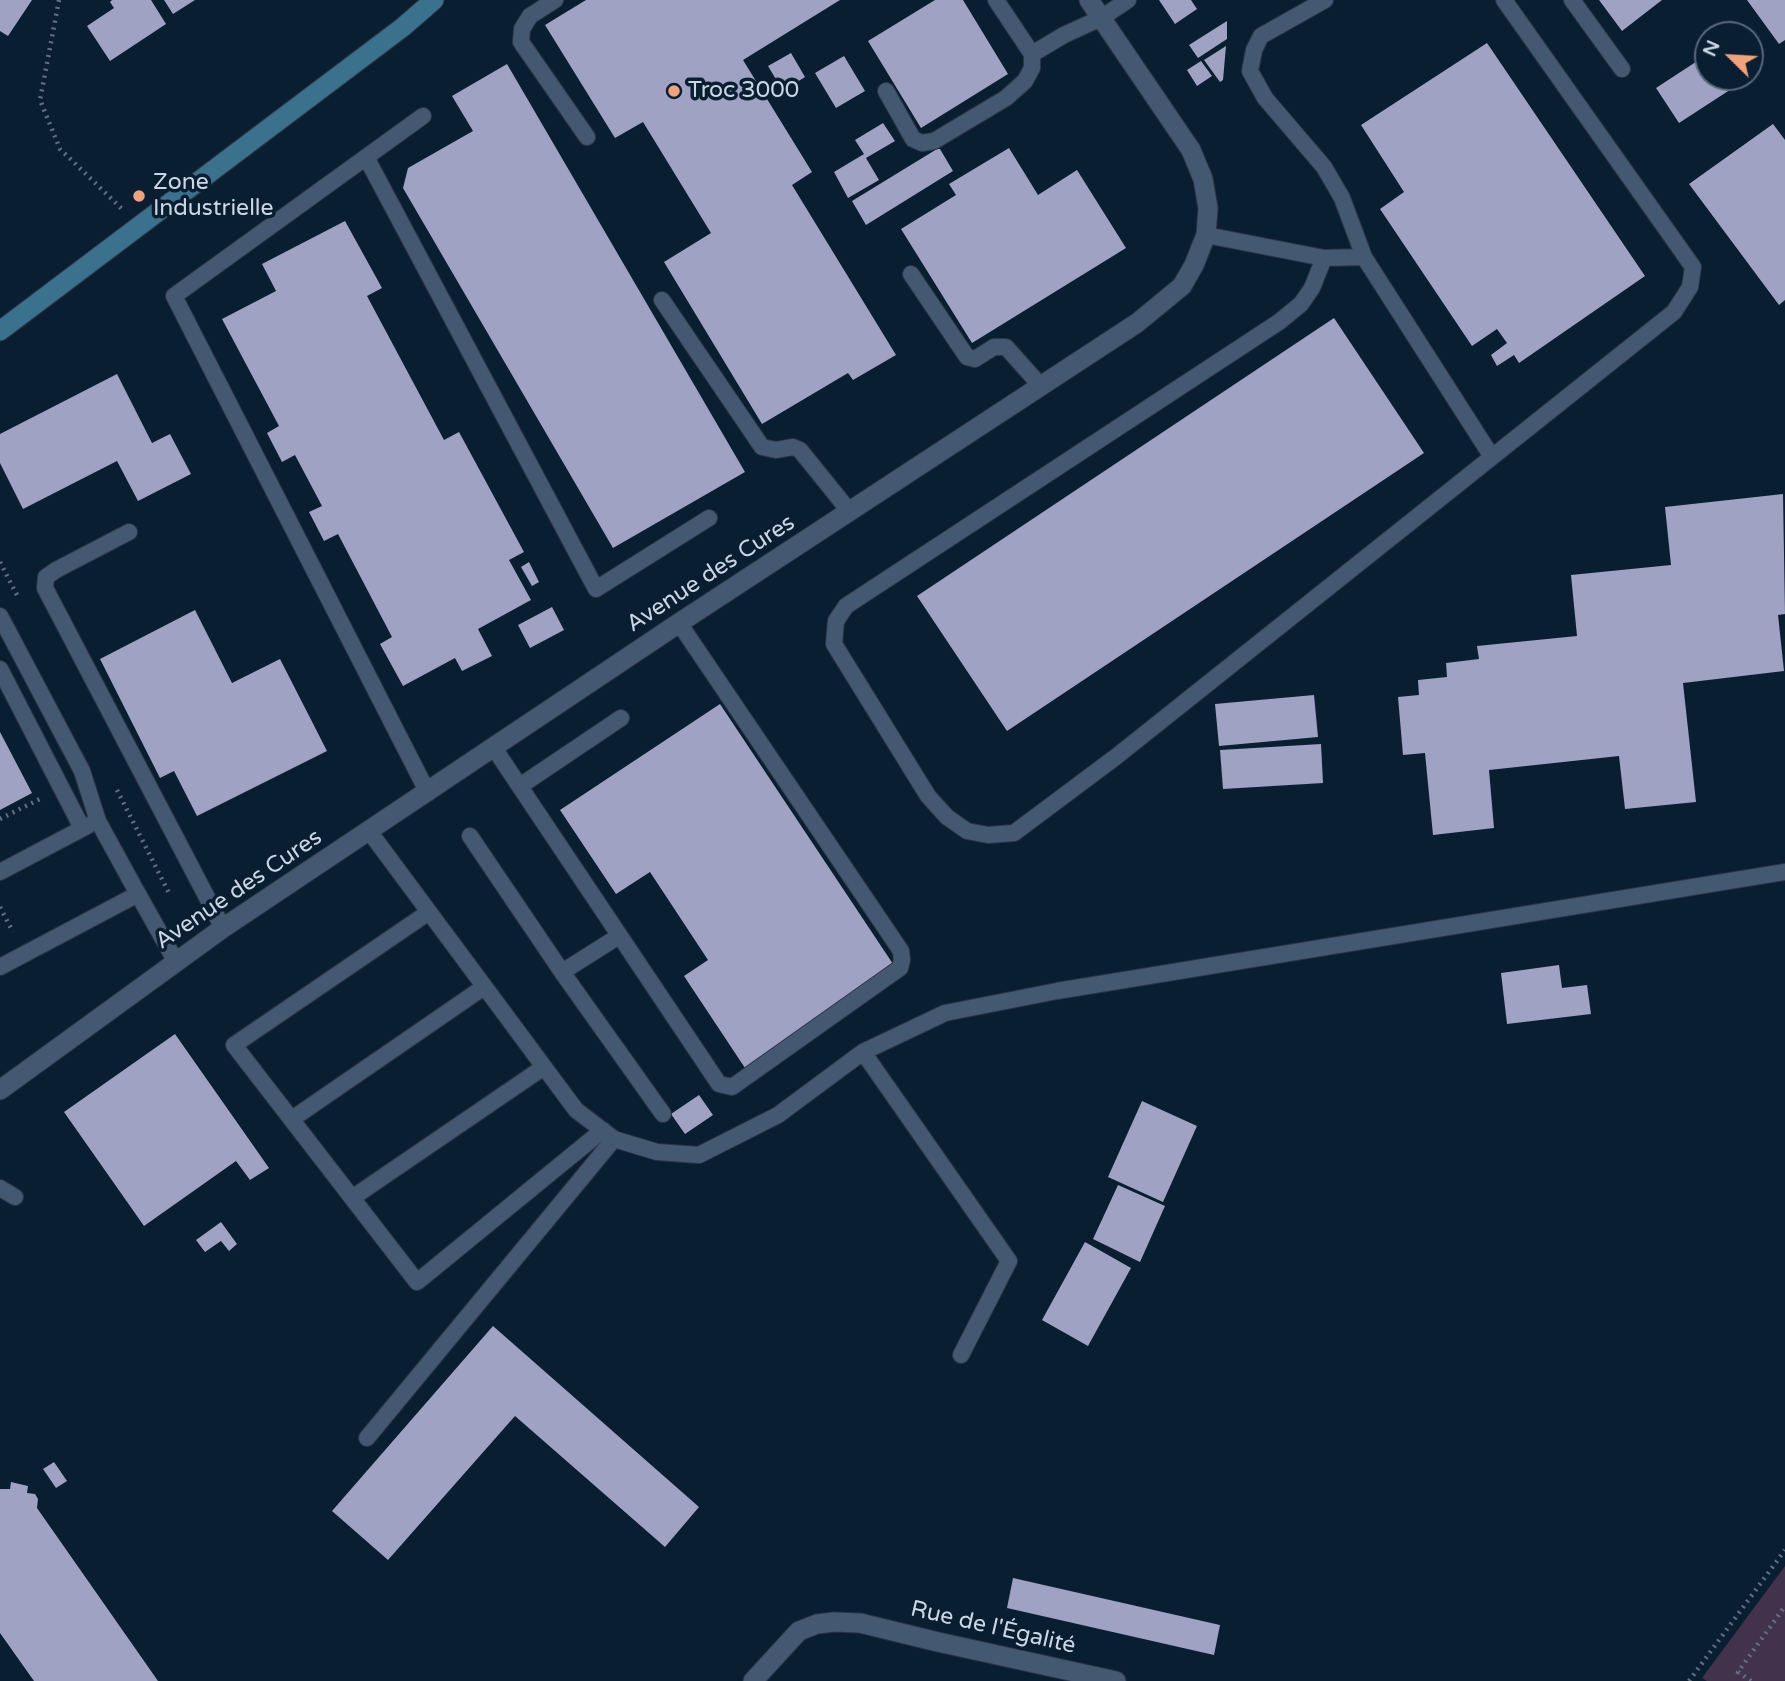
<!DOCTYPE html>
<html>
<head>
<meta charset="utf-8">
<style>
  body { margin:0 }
  #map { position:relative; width:1785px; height:1681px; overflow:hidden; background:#0a1e32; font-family:"Varela Round",sans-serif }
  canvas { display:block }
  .north { position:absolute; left:1694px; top:21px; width:70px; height:70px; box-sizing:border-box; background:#0a1e32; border:2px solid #57687a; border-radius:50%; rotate:294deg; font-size:19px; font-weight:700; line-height:28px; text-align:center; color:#cbd7e5 }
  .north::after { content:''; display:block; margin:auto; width:24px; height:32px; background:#f0a27a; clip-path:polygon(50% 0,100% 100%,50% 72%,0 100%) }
</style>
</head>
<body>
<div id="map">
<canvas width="1785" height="1681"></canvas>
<div class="north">N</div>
</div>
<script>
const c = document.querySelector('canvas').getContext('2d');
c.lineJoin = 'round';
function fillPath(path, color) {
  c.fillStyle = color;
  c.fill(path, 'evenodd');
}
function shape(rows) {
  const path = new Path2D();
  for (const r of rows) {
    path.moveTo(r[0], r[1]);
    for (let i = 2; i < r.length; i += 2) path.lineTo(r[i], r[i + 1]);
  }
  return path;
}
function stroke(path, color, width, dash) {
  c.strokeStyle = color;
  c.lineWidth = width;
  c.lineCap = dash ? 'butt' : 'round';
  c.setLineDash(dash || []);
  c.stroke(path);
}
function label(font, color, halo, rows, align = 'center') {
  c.font = font + ' "Varela Round",sans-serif';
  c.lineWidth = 7;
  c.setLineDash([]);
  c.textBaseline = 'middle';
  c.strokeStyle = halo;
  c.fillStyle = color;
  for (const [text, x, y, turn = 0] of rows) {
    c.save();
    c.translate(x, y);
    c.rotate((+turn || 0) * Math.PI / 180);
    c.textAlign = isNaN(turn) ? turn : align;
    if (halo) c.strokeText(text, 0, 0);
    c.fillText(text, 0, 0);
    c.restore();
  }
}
fillPath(shape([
  [1785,1566,1785,1681,1707,1681,1702,1678]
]), '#43324c');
fillPath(shape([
  [0,0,32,0,8,36,0,31],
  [112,0,151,0,166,24,110,61,87,26,114,8,110,2],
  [164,0,195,0,173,14],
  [586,0,840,0,743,60,812,172,792,185,896,355,853,380,848,373,762,424,664,262,711,233,643,122,615,138,545,25],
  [935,0,963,0,1008,74,921,128,868,41],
  [1159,0,1191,0,1197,9,1175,24],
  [1599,0,1662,0,1622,31],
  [1747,0,1785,0,1785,40,1779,44],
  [1227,21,1227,39,1198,58,1189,45],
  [1487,43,1645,276,1519,363,1514,355,1497,366,1491,355,1507,343,1497,329,1472,346,1380,209,1404,192,1361,125],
  [1226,46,1223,80,1220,82,1204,60],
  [791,53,805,77,783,91,768,66],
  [1708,54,1708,77,1735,77,1739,84,1679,123,1656,88],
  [844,56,865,91,836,108,815,73],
  [1201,61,1212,76,1197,86,1187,70],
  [507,64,745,472,613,548,403,188,408,168,473,131,452,96],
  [883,123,895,141,866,158,879,180,848,198,834,172,864,154,855,140],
  [1773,124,1785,140,1785,300,1779,305,1689,184],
  [1009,148,1038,195,1077,170,1126,248,972,343,901,229,956,195,949,184],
  [937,149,940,149,953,171,866,225,852,201],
  [345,221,382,288,367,296,444,440,459,432,524,552,509,560,531,600,478,629,492,656,462,671,455,658,403,686,380,644,392,637,338,534,324,541,309,512,322,506,295,455,282,462,267,433,279,426,222,319,276,291,262,264],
  [1334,318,1424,453,1007,731,917,596],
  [117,374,152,443,170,434,191,474,138,501,117,461,23,509,0,463,0,434],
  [1783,494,1785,614,1778,615,1784,671,1683,683,1696,802,1625,809,1619,756,1489,770,1494,828,1433,835,1425,753,1403,755,1398,697,1419,695,1418,680,1447,677,1446,663,1479,659,1477,646,1577,636,1571,575,1671,565,1665,507],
  [529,562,539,582,532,586,521,567],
  [552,607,564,630,530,648,518,625],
  [195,610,232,683,280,659,327,751,197,816,174,771,160,778,100,659],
  [1314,695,1318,737,1219,746,1215,704],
  [720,704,895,967,745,1068,684,976,708,960,650,872,616,894,560,810],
  [0,732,32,793,0,810],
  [1321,744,1323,783,1223,789,1220,750],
  [1559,965,1562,988,1587,985,1591,1014,1507,1024,1501,973],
  [175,1034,269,1168,250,1180,236,1161,144,1226,64,1112],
  [699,1095,713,1115,685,1134,671,1114],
  [1142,1101,1197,1126,1163,1202,1108,1177],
  [1118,1185,1165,1206,1140,1262,1093,1239],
  [221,1222,237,1244,229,1251,221,1241,205,1252,196,1240],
  [1085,1242,1131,1268,1088,1346,1042,1320],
  [493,1326,699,1507,665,1547,515,1416,388,1560,332,1511],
  [54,1462,67,1481,56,1488,43,1469],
  [11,1482,28,1486,27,1493,35,1494,38,1499,37,1508,158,1681,34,1681,0,1633,0,1489,10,1489],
  [1013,1578,1220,1625,1214,1655,1007,1608]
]), '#a0a2c3');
const service = shape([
  [555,0,530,16,522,29,521,42,587,137],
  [1572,0,1622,69],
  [1032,54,1064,35,1101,18,1128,0],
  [886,91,913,139,922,143,934,141,1006,98,1025,81,1032,68,1032,54,996,0],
  [423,116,174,296,428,793],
  [366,157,596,589,709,518],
  [1206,235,1324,258,1364,257,1342,198,1324,167,1265,98,1250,71,1254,50,1261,36,1325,0],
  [1364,257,1492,457],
  [1324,258,1312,288,1301,304,1279,322,846,606,836,621,834,644,928,796,947,817,967,831,988,835,1014,833,1117,756,1674,312,1690,287,1693,267,1504,0],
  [911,274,967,357,975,359,994,347,1006,347,1040,385],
  [662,300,762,447,776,450,793,447,800,450,850,512],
  [129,532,56,570,46,577,45,588,223,928],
  [0,616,82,771,98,821,138,894],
  [0,669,82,828],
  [494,748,719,1084,732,1087,900,968,902,960,901,951,679,623],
  [520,786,621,718],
  [369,831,576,1110,614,1139,657,1152,699,1155,778,1115,863,1052,945,1013,1057,991,1785,872],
  [470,836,562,972,663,1114],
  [0,872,89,825],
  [429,912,234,1045,417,1282,603,1130],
  [0,967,138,894,176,962],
  [562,972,619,936],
  [863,1052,1009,1261,961,1355],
  [292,1119,484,987],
  [0,1188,15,1197],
  [352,1198,544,1067],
  [367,1438,614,1139]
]);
const minor = shape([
  [0,1090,223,928,679,623,1137,323,1182,286,1194,265,1206,235,1208,208,1203,179,1191,150,1089,0],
  [753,1681,799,1631,817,1624,834,1622,860,1623,938,1642,1116,1681]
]);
const secondary = shape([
  [0,331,403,27,434,0]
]);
stroke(service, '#2d3546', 18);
stroke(minor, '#2d3546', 21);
stroke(secondary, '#2d3546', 21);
stroke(shape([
  [59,0,40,100,60,149,122,209],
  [0,562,19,599],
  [117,790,170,895],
  [0,819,40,799],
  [0,907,13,932],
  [1689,1681,1785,1550],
  [1751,1681,1738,1672,1785,1606]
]), '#607082', 4.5, [2, 5]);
stroke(service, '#445971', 16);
stroke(minor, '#445971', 19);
stroke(secondary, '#3a728d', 19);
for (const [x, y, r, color] of [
  [674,91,7,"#f0a27a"],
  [139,196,7,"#f0a27a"]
]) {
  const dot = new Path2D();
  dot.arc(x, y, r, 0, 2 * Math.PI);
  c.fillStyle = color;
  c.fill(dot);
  stroke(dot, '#0a1e32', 2.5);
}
label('23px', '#cbd7e5', '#0a1e32', [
  ["Troc 3000",688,91],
  ["Zone",153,183],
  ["Industrielle",153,209]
], 'left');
label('23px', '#cbd7e5', '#0a1e32', [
  ["Avenue des Cures",711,574,-33],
  ["Avenue des Cures",239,890,-34],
  ["Rue de l'Égalité",993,1628,13]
]);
</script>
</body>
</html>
